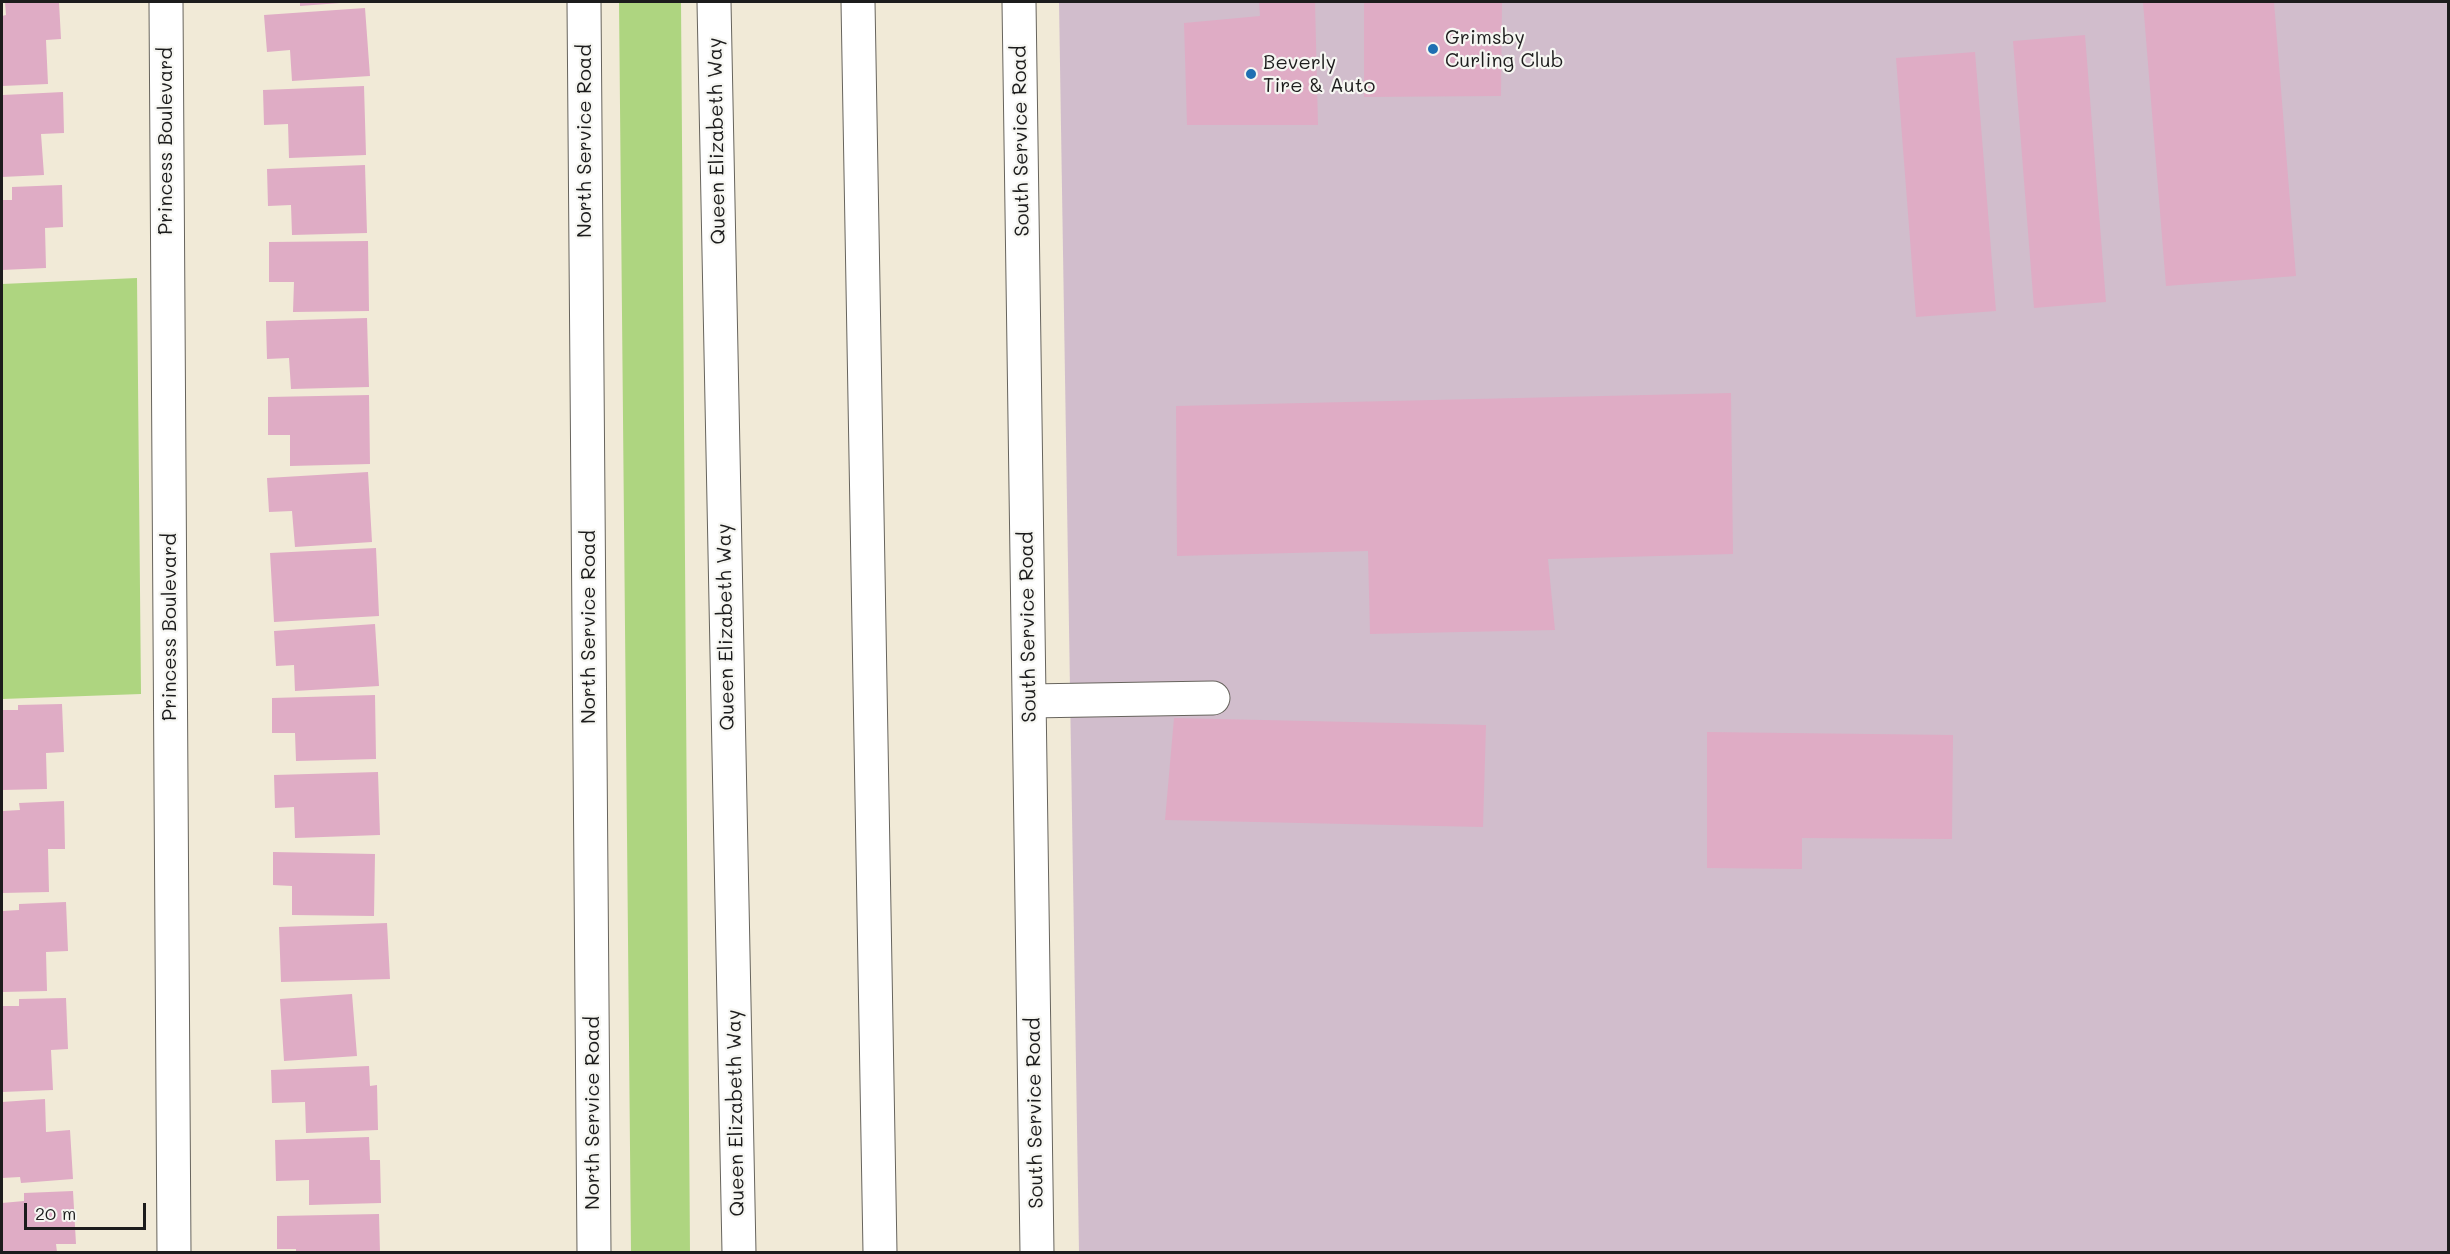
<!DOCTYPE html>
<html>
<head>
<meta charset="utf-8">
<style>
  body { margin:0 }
  #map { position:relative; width:2450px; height:1254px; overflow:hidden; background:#f1ead7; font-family:Mali,sans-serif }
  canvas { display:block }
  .frame { position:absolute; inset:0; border:3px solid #1c1c1c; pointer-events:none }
  .scale { position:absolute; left:24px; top:1203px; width:122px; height:27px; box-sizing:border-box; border:3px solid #1c1c1c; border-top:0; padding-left:8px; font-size:18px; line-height:21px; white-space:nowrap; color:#1c1c1c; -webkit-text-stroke:4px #f6f6f2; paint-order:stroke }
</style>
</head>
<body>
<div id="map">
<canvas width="2450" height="1254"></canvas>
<div class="frame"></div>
<div class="scale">20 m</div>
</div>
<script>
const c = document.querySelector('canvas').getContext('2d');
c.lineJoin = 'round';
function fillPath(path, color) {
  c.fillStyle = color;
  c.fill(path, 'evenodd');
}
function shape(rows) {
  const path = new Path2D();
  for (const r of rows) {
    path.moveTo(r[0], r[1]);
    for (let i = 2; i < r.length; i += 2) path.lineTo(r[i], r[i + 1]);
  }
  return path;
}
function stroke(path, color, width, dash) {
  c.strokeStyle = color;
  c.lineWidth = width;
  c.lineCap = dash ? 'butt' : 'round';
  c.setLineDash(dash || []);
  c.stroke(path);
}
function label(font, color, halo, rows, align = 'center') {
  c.font = font + ' Mali,sans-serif';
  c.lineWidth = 4.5;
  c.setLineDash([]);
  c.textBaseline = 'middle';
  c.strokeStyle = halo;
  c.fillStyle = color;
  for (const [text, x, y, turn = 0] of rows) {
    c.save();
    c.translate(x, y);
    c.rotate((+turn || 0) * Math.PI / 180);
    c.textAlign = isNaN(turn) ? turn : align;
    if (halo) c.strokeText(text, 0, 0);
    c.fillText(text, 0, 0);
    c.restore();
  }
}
fillPath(shape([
  [1059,2,2448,2,2448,1252,1079,1252]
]), '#d1bdcc');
fillPath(shape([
  [619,2,681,2,690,1252,631,1252],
  [137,278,141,694,2,699,2,284]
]), '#aed580');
fillPath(shape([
  [5,2,59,2,61,39,46,40,48,84,2,86,2,16,6,15],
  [300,2,340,2,340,3,300,6],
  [1259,2,1315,2,1318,125,1187,125,1184,23,1260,16],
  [1364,2,1502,2,1501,96,1364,97],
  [2143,2,2274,2,2296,276,2166,286],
  [365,8,370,76,292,81,290,50,267,52,264,15],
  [2085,35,2106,302,2034,308,2013,41],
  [1975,52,1996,311,1916,317,1896,58],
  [364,86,366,155,289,158,288,124,264,125,263,90],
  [63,92,64,133,41,134,44,175,2,177,3,95],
  [365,165,367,233,292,235,291,205,268,206,267,169],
  [62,185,63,227,45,228,46,268,2,270,2,200,12,200,12,187],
  [368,241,369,311,293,312,294,282,269,282,269,242],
  [367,318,369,387,291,389,289,358,267,359,266,321],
  [1731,393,1733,554,1548,559,1555,630,1370,634,1368,551,1177,556,1176,406],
  [369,395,370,464,290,466,290,435,268,435,268,397],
  [368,472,372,542,295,547,292,511,269,512,267,478],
  [376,548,379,616,274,622,270,553],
  [375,624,379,686,295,691,294,665,276,666,274,631],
  [375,695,376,759,296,761,295,733,272,733,272,698],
  [62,704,64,752,46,753,47,789,2,790,2,710,18,710,18,705],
  [1174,718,1486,725,1483,827,1165,820],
  [1707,732,1953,735,1952,839,1802,838,1802,869,1707,868],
  [378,772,380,835,295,838,294,807,275,808,274,775],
  [64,801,65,849,48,849,49,892,2,893,2,811,20,810,19,803],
  [273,852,375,854,374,916,292,915,292,886,273,885],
  [66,902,68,951,46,952,47,991,2,992,2,911,19,910,19,904],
  [387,923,390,979,281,982,279,927],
  [352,994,357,1056,284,1061,280,999],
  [66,998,68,1049,51,1050,53,1090,2,1092,2,1006,19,1006,19,999],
  [369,1066,370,1086,377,1085,378,1130,306,1133,305,1102,272,1103,271,1070],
  [45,1099,46,1132,70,1130,73,1179,21,1183,20,1177,2,1178,2,1102],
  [369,1137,370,1160,380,1160,381,1203,309,1205,309,1180,276,1181,275,1140],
  [73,1191,76,1244,56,1244,57,1252,2,1252,2,1203,24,1201,24,1193],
  [379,1214,380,1252,296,1252,296,1249,277,1249,277,1216]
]), '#dfacc5');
const minor = shape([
  [166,2,174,1252],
  [584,2,594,1252],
  [1019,2,1037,1252],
  [1029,701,1213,698]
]);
const highway = shape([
  [714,2,739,1252],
  [858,2,880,1252]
]);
stroke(minor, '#67645d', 35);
stroke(highway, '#67645d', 35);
stroke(minor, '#fff', 33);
stroke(highway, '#fff', 33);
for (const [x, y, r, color] of [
  [1433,49,6,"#1f6fb2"],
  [1251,74,6,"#1f6fb2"]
]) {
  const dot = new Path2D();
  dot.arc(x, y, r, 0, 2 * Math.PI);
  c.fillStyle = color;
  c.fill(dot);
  stroke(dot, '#f6f6f2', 2);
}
label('20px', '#1c1c1c', '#f6f6f2', [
  ["Grimsby",1445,38],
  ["Curling Club",1445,61],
  ["Beverly",1263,63],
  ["Tire & Auto",1263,86]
], 'left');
label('20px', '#1c1c1c', '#f6f6f2', [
  ["Princess Boulevard",166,141,-90],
  ["North Service Road",585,141,-90],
  ["Queen Elizabeth Way",717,141,-91],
  ["South Service Road",1021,141,-91],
  ["Princess Boulevard",170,627,-90],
  ["North Service Road",589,627,-90],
  ["Queen Elizabeth Way",726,627,-91],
  ["South Service Road",1028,627,-91],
  ["North Service Road",593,1113,-90],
  ["Queen Elizabeth Way",736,1113,-91],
  ["South Service Road",1035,1113,-91]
]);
</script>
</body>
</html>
